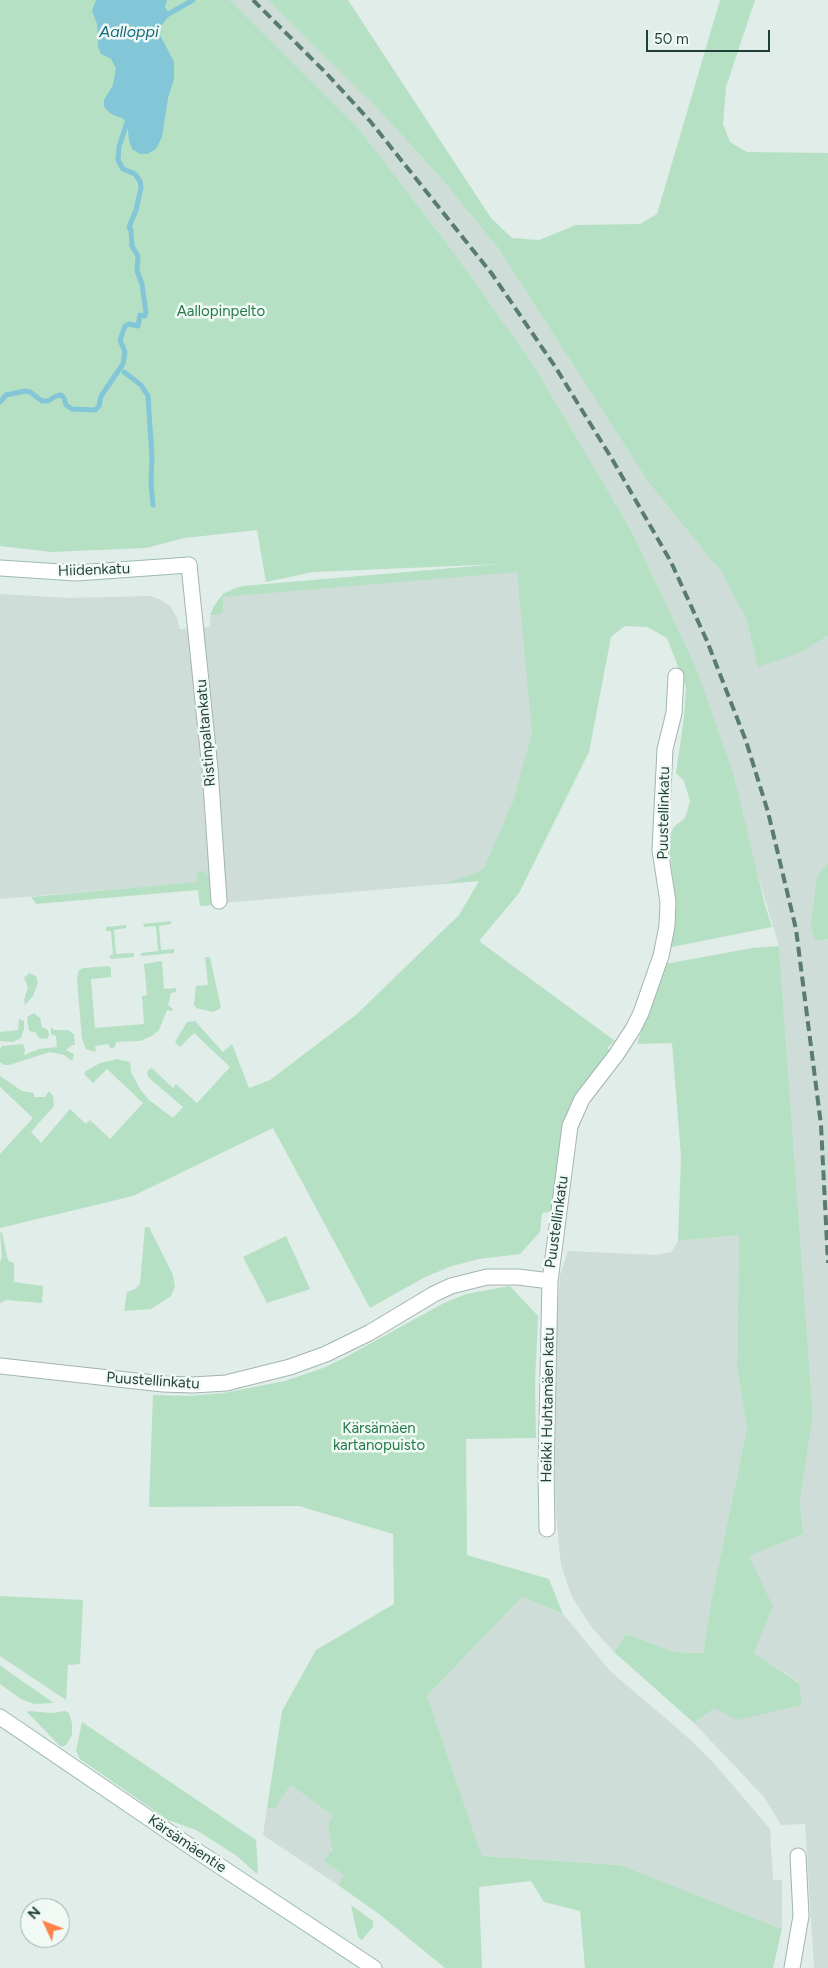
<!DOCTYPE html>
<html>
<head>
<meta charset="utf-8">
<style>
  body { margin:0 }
  #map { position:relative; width:828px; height:1968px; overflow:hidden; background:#e0ede8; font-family:Figtree,sans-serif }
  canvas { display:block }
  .north { position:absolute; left:20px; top:1898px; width:50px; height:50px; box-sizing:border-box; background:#f1f9f5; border:1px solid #9dafa9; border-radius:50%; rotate:313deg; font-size:14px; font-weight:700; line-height:20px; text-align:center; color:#1f3f38 }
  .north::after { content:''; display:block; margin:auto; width:18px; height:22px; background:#ff814c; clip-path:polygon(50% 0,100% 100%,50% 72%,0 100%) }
  .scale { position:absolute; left:646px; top:30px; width:124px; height:22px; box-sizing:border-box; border:2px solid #1f3f38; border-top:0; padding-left:6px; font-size:15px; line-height:18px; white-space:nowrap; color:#1f3f38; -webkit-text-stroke:4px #f1f9f5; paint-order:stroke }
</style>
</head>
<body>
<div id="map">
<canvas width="828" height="1968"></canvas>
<div class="north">N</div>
<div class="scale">50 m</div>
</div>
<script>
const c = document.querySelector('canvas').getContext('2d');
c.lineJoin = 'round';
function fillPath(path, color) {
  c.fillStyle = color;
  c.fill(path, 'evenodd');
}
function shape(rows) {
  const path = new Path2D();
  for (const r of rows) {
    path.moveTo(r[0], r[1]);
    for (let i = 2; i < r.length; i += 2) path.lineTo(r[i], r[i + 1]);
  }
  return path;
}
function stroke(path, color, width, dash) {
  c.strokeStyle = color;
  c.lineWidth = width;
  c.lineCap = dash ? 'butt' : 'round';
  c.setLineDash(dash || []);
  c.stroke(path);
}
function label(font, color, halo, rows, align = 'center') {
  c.font = font + ' Figtree,sans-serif';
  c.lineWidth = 5;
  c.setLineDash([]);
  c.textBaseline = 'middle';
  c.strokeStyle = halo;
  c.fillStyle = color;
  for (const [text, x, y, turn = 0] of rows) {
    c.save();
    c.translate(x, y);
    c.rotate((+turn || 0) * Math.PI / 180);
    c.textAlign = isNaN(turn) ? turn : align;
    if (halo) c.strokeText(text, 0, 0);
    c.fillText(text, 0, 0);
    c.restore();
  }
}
fillPath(shape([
  [230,0,268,0,378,109,440,177,498,248,649,483,722,573,746,619,758,666,799,653,828,636,828,862,817,877,815,941,828,939,828,1968,814,1968,805,1824,781,1825,764,1797,694,1723,715,1708,799,1682,754,1653,773,1606,748,1556,803,1534,800,1500,813,1416,779,946,695,665,631,530,533,364,455,254,359,129],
  [520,562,539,783,480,881,234,902,204,906,202,882,0,899,0,594,68,598,150,596,161,600,170,606,177,618,180,629,210,627,210,619,214,606,223,594,236,587],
  [739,1235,737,1367,747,1428,712,1597,703,1653,675,1652,626,1634,614,1652,593,1629,572,1597,561,1565,556,1514,554,1451,556,1333,560,1275,568,1251,657,1255,672,1252,678,1241],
  [522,1597,563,1614,610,1671,684,1734,712,1761,770,1829,773,1880,782,1880,782,1929,620,1865,482,1856,427,1696],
  [291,1785,333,1816,328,1824,332,1847,329,1857,345,1875,338,1885,263,1835,267,1808,275,1808]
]), '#ceddd7');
fillPath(shape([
  [0,0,230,0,359,129,455,254,533,364,631,530,695,665,733,773,765,905,772,927,667,948,676,908,668,837,675,826,685,818,690,801,684,781,676,773,684,717,686,687,667,638,647,627,625,626,611,637,589,752,519,893,479,941,615,1041,607,1048,611,1051,590,1078,553,1211,542,1213,540,1232,520,1254,479,1259,452,1266,425,1277,370,1308,273,1128,133,1196,0,1228,0,1154,33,1118,0,1087,0,1076,22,1091,34,1093,34,1097,45,1097,49,1091,53,1096,54,1106,31,1132,41,1143,70,1109,86,1124,90,1120,110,1139,143,1103,107,1069,93,1083,84,1074,86,1071,100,1063,117,1059,130,1062,131,1072,140,1089,149,1100,173,1118,183,1107,149,1078,147,1074,148,1070,152,1068,173,1088,176,1084,197,1103,230,1067,194,1033,180,1047,175,1042,187,1022,195,1021,223,1052,232,1044,249,1088,270,1080,357,1014,459,915,479,881,443,884,479,872,484,868,513,802,532,733,517,572,223,597,223,612,218,615,210,615,214,606,223,594,243,586,502,564,313,572,266,582,257,530,185,538,146,548,51,552,0,546],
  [268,0,348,0,491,218,512,238,539,240,576,225,640,224,657,214,720,0,755,0,726,87,723,124,730,142,747,152,828,153,828,636,799,653,758,667,746,619,722,573,649,483,498,248,440,177,378,109],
  [828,862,828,939,815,941,811,926,817,877],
  [198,871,203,871,210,876,213,903,210,905,200,906,198,890,36,904,31,897,197,882],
  [171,921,171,924,159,926,161,950,174,949,174,953,141,956,141,953,158,951,156,926,144,927,143,924],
  [126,925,126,928,114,930,116,954,134,953,134,957,111,959,109,955,113,955,111,931,106,931,106,927],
  [779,946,813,1416,800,1500,803,1534,749,1556,773,1606,754,1653,799,1683,802,1705,737,1720,715,1708,694,1723,614,1652,626,1634,675,1652,703,1653,712,1597,747,1428,737,1367,739,1235,678,1241,681,1156,672,1043,637,1044,665,964,752,948],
  [205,957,210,957,221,1008,213,1012,196,1008,194,1005,196,986,208,985],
  [162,961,164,989,176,988,176,992,171,993,168,1005,173,1009,172,1011,167,1010,159,1030,152,1036,140,1041,116,1042,115,1047,112,1048,110,1048,109,1044,95,1046,96,1052,86,1049,82,1039,77,979,79,970,84,968,109,966,111,968,111,977,91,979,95,1028,144,1024,142,996,147,995,144,964],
  [29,973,36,976,38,982,33,996,25,1005,24,1000,28,987,24,978],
  [34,1013,40,1018,42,1027,48,1030,49,1036,47,1039,39,1038,35,1032,29,1031,27,1017],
  [19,1019,24,1021,24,1029,21,1038,13,1042,0,1041,0,1032,18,1030],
  [51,1027,54,1030,68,1030,74,1034,75,1045,72,1045,66,1050,74,1054,72,1061,64,1055,50,1052,9,1065,4,1065,0,1062,0,1049,2,1046,23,1044,25,1050,24,1055,39,1049,57,1047,56,1036,51,1034],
  [145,1227,149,1227,173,1275,175,1287,171,1296,151,1309,124,1311,127,1292,135,1289,140,1284],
  [2,1232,7,1257,9,1261,14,1263,14,1282,43,1286,42,1303,6,1300,0,1303,0,1262,2,1257,0,1233],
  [286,1236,310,1289,267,1303,243,1257],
  [510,1286,538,1316,535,1383,536,1438,466,1439,467,1555,549,1579,563,1614,522,1597,427,1696,482,1856,620,1865,782,1929,773,1968,585,1968,580,1911,544,1902,531,1881,479,1887,482,1968,445,1968,379,1914,338,1885,344,1875,324,1861,332,1850,328,1824,333,1816,291,1785,275,1808,267,1808,282,1711,316,1650,394,1604,393,1534,299,1506,149,1507,153,1395,189,1396,223,1393,285,1381,323,1368,346,1357,444,1303,466,1294],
  [0,1596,83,1600,80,1664,68,1665,66,1700,0,1656],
  [0,1665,12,1674,54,1703,34,1704,21,1699,0,1684],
  [29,1711,52,1713,65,1711,69,1713,72,1723,72,1735,67,1744,63,1747,60,1746,27,1712],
  [82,1722,256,1840,258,1870,257,1874,237,1856,196,1830,168,1820,80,1759,76,1751],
  [351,1905,373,1921,373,1927,362,1940,358,1937]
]), '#b6e0c4');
fillPath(shape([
  [96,0,167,0,165,7,170,15,161,26,160,35,174,62,174,79,168,98,162,137,156,149,147,154,140,154,132,149,129,140,127,122,122,118,111,114,104,107,104,100,113,85,116,68,111,59,101,54,98,47,97,24,92,11]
]), '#82c6d8');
stroke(shape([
  [163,17,193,0],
  [124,372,141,385,148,396,152,457,151,483,153,505],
  [0,402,6,395,25,391,30,392,42,401,48,401,56,396,61,395,64,398,66,405,72,409,95,410,99,406,101,396,123,364,125,352,120,340,125,326,129,324,138,326,140,315,145,316,146,313,142,284,137,271,138,256,132,246,131,230,129,227,136,210,141,188,140,181,135,174,123,169,118,160,119,147,129,116]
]), '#82c6d8', 5);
const street = shape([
  [189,565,210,769,219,901],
  [0,1366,163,1384,193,1385,226,1383,290,1367,326,1354,369,1333,434,1294,451,1286,487,1277,518,1277,550,1281,570,1126,582,1099,616,1055,633,1029,641,1013,661,956,667,926,668,902,660,850,665,749,674,713,676,676],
  [547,1529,546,1471,550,1281],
  [792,1968,801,1916,798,1856]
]);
const secondary = shape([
  [0,568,76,573,189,565],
  [0,1717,197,1851,374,1968]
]);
stroke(street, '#a2b5b0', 17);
stroke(secondary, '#9dbab1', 17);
stroke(street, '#fff', 15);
stroke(secondary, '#fff', 15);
stroke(shape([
  [253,0,327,74,370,121,492,274,556,368,612,459,671,562,707,641,746,741,768,812,796,929,821,1125,828,1263]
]), '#597b73', 4, [10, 5]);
label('15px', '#257a4a', '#f1f9f5', [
  ["Aallopinpelto",221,312],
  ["Kärsämäen",379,1429],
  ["kartanopuisto",379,1446]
]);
label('15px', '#1f3f38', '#f1f9f5', [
  ["Hiidenkatu",94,570,-2],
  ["Ristinpaltankatu",206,733,-95],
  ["Puustellinkatu",664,813,-89],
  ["Puustellinkatu",557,1222,-82],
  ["Puustellinkatu",153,1381,4],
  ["Heikki Huhtamäen katu",548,1405,-89],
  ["Kärsämäentie",187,1844,34]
]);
label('italic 16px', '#126981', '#f1f9f5', [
  ["Aalloppi",129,32]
]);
</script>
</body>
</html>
